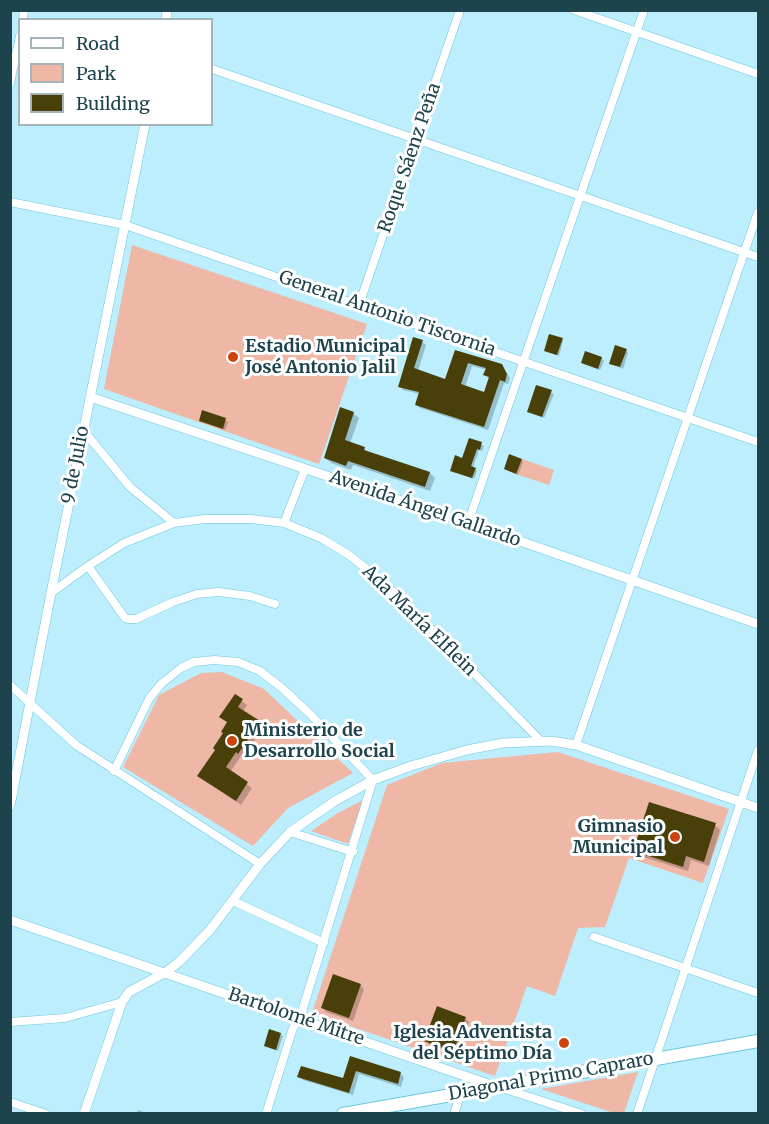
<!DOCTYPE html>
<html>
<head>
<meta charset="utf-8">
<style>
  body { margin:0 }
  #map { position:relative; width:769px; height:1124px; overflow:hidden; background:#bceefd; font-family:Merriweather,serif }
  canvas { display:block }
  .frame { position:absolute; inset:0; border:12px solid #1d434d; pointer-events:none }
  .legend { position:absolute; left:18px; top:18px; width:195px; height:108px; box-sizing:border-box; background:#fff; border:2px solid #a5b4b8; margin:0; padding:8px 10px; list-style:none; font-size:18px; color:#1d434d }
  .legend li { display:flex; align-items:center; gap:12px; height:30px }
  .legend b { width:30px; border:2px solid #a5b4b8 }
</style>
</head>
<body>
<div id="map">
<canvas width="769" height="1124"></canvas>
<div class="frame"></div>
<ul class="legend">
<li><b style="height:8px;background:#fff"></b>Road</li>
<li><b style="height:16px;background:#eeb7a6"></b>Park</li>
<li><b style="height:16px;background:#494009"></b>Building</li>
</ul>
</div>
<script>
const c = document.querySelector('canvas').getContext('2d');
c.lineJoin = 'round';
function fillPath(path, color) {
  c.fillStyle = color;
  c.fill(path, 'evenodd');
}
function shape(rows) {
  const path = new Path2D();
  for (const r of rows) {
    path.moveTo(r[0], r[1]);
    for (let i = 2; i < r.length; i += 2) path.lineTo(r[i], r[i + 1]);
  }
  return path;
}
function stroke(path, color, width, dash) {
  c.strokeStyle = color;
  c.lineWidth = width;
  c.lineCap = dash ? 'butt' : 'round';
  c.setLineDash(dash || []);
  c.stroke(path);
}
function label(font, color, halo, rows, align = 'center') {
  c.font = font + ' Merriweather,serif';
  c.lineWidth = 6;
  c.setLineDash([]);
  c.textBaseline = 'middle';
  c.strokeStyle = halo;
  c.fillStyle = color;
  for (const [text, x, y, turn = 0] of rows) {
    c.save();
    c.translate(x, y);
    c.rotate((+turn || 0) * Math.PI / 180);
    c.textAlign = isNaN(turn) ? turn : align;
    if (halo) c.strokeText(text, 0, 0);
    c.fillText(text, 0, 0);
    c.restore();
  }
}
fillPath(shape([
  [132,245,367,324,319,464,104,389],
  [522,459,554,470,549,485,516,474],
  [222,672,264,689,353,773,288,808,253,846,123,767,159,695,201,673],
  [558,752,729,809,703,883,629,858,605,927,578,928,555,996,527,986,495,1076,312,1013,387,785,442,763],
  [363,800,348,844,311,831,338,813],
  [638,1072,624,1113,614,1113,541,1089]
]), '#eeb7a6');
fillPath(shape([
  [562,339,563,341,559,356,547,352],
  [422,342,426,345,418,371,446,380,455,352,501,365,505,370,510,378,508,384,504,383,488,430,420,408,416,404,420,394,403,390,399,386],
  [472,366,487,370,485,375,490,379,485,394,465,387],
  [626,350,628,353,623,369,611,363],
  [602,358,604,361,600,370,583,363],
  [537,387,554,394,544,418,529,411],
  [353,413,359,418,350,443,364,448,370,454,430,473,435,478,430,491,353,465,351,470,331,463,325,458],
  [201,420,225,420,228,422,225,430],
  [470,440,484,446,482,451,479,450,473,468,477,471,474,479,451,471,463,459],
  [521,460,523,462,518,475,506,469],
  [235,696,247,705,243,712,264,727,243,757,241,756,230,772,252,788,241,805,199,776,217,750,229,723,221,717],
  [715,825,720,830,709,866,691,860,688,871,640,856,635,851],
  [360,985,364,989,353,1021,326,1012,323,1008],
  [465,1018,469,1022,456,1055,429,1044,425,1041],
  [280,1034,283,1036,278,1051,265,1046],
  [351,1058,401,1074,404,1077,401,1087,359,1074,353,1095,303,1080,299,1077,344,1080],
  [138,1110,148,1114,136,1114]
]), '#0003');
fillPath(shape([
  [549,334,563,338,557,355,544,351],
  [413,337,423,340,414,368,445,379,455,350,502,364,507,374,505,382,500,380,484,427,415,405,419,392,398,387],
  [468,363,486,368,483,375,489,377,484,392,461,384],
  [615,345,627,349,620,367,609,364],
  [585,351,602,357,598,369,581,363],
  [536,385,552,390,542,417,527,412],
  [340,407,354,412,345,440,365,447,364,450,430,472,425,487,348,461,346,466,324,458],
  [202,410,226,418,223,429,199,421],
  [469,438,482,442,480,450,477,449,471,466,476,468,472,478,450,471,455,455,462,458],
  [509,454,522,459,516,474,504,469],
  [235,694,243,699,238,707,260,721,238,754,236,752,226,767,248,782,236,801,197,776,215,750,213,748,223,733,221,732,227,722,219,717],
  [649,802,716,823,704,862,686,856,683,867,633,851],
  [333,974,361,984,349,1018,321,1008],
  [437,1006,466,1017,453,1052,424,1041],
  [269,1029,281,1033,276,1050,264,1046],
  [350,1056,401,1072,398,1084,356,1071,349,1093,297,1077,301,1066,343,1078]
]), '#494009');
const minor = shape([
  [574,10,758,74],
  [23,20,24,10],
  [212,69,758,257],
  [10,83,20,36],
  [10,202,125,225,758,442],
  [359,305,460,10],
  [83,430,130,487,174,523],
  [284,523,305,469],
  [468,523,644,10],
  [88,566,125,618,128,619,136,619,173,602,197,594,218,592,250,596,275,604],
  [51,593,88,566,124,543,174,523,205,519,251,519,284,523,321,538,349,555,378,578,404,602,541,741],
  [10,685,76,745,260,864],
  [576,745,758,212],
  [114,771,149,699,161,684,181,668,194,662,214,660,238,662,260,671,282,688,311,715,373,780,300,1018,293,1028,266,1114],
  [290,832,353,852],
  [233,901,324,943],
  [594,937,758,993],
  [10,1022,65,1018,122,1002],
  [502,1088,582,1114],
  [10,1102,46,1114],
  [454,1114,461,1093],
  [637,1114,758,750]
]);
const tertiary = shape([
  [166,20,167,10],
  [90,397,468,523,758,624],
  [10,806,51,593,145,124],
  [10,920,497,1087],
  [84,1114,122,1002,129,992,166,972,179,962,210,930,260,864,290,832,335,801,373,780,411,766,467,750,503,743,551,741,576,745,758,808]
]);
const primary = shape([
  [343,1114,758,1041]
]);
stroke(minor, '#6dc6e0', 9);
stroke(tertiary, '#6dc6e0', 10);
stroke(primary, '#6dc6e0', 14);
stroke(minor, '#fff', 8);
stroke(tertiary, '#fff', 9);
stroke(primary, '#fff', 12);
for (const [x, y, r, color] of [
  [233,357,6,"#cb440d"],
  [232,741,6,"#cb440d"],
  [675,837,6,"#cb440d"],
  [564,1043,6,"#cb440d"]
]) {
  const dot = new Path2D();
  dot.arc(x, y, r, 0, 2 * Math.PI);
  c.fillStyle = color;
  c.fill(dot);
  stroke(dot, '#fff', 2);
}
label('18px', '#1d434d', '#fff', [
  ["Roque Sáenz Peña",410,158,-71],
  ["General Antonio Tiscornia",387,314,19],
  ["9 de Julio",76,465,-79],
  ["Avenida Ángel Gallardo",425,509,19],
  ["Ada María Elflein",419,621,44],
  ["Bartolomé Mitre",296,1017,19],
  ["Diagonal Primo Capraro",551,1077,-10]
]);
label('bold 18px', '#1d434d', '#fff', [
  ["Estadio Municipal",245,347],
  ["José Antonio Jalil",245,368],
  ["Ministerio de",244,731],
  ["Desarrollo Social",244,752],
  ["Gimnasio",663,827,"right"],
  ["Municipal",663,848,"right"],
  ["Iglesia Adventista",552,1033,"right"],
  ["del Séptimo Día",552,1054,"right"]
], 'left');
</script>
</body>
</html>
